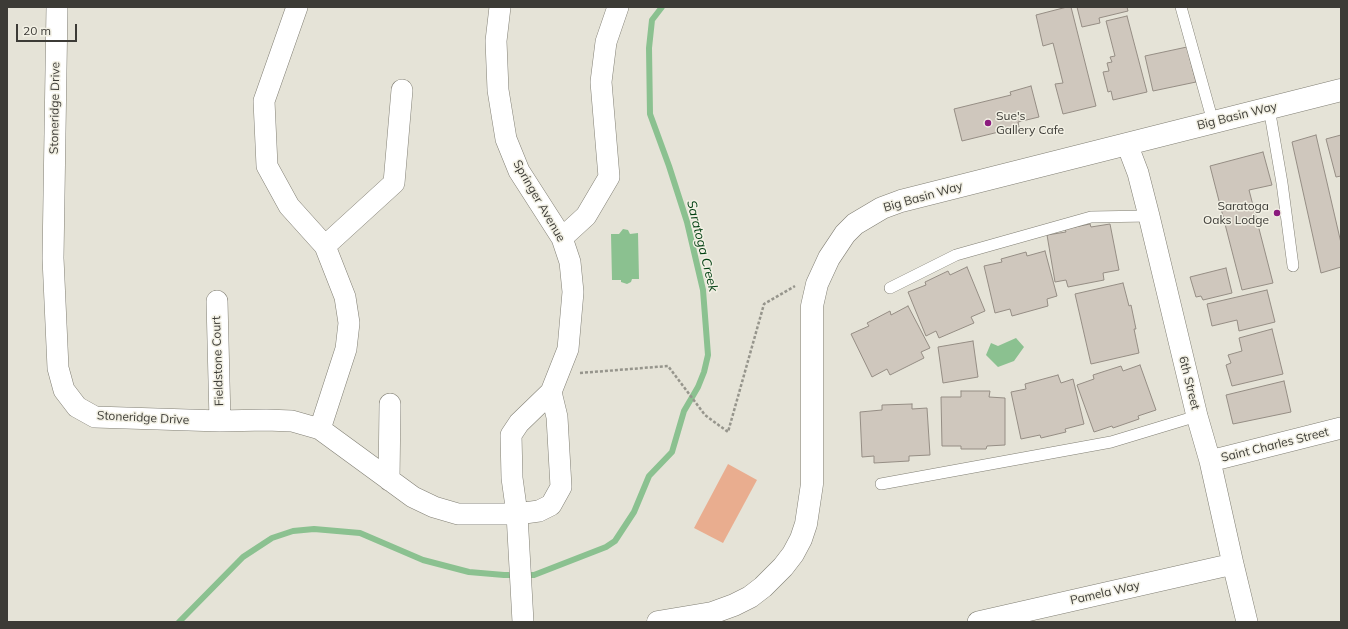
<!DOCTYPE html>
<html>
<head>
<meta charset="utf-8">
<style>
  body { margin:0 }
  #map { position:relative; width:1348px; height:629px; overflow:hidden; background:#e5e3d7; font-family:Mulish,sans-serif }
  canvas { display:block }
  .frame { position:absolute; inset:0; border:8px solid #3c3b36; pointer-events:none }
  .scale { position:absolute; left:16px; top:24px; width:61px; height:18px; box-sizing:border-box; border:2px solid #3c3b36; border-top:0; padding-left:5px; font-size:12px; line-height:14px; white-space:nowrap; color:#3c3b36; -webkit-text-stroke:3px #f2f0e4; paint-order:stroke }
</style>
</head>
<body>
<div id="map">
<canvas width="1348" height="629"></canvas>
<div class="frame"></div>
<div class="scale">20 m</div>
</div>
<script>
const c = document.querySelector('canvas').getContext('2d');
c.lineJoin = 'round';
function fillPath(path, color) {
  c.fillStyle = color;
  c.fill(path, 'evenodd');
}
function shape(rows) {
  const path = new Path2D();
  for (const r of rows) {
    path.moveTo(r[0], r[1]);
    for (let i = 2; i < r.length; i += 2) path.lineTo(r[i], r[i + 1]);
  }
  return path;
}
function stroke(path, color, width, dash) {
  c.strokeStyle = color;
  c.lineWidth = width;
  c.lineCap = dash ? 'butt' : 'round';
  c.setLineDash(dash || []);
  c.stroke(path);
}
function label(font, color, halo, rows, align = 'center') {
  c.font = font + ' Mulish,sans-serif';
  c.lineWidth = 3;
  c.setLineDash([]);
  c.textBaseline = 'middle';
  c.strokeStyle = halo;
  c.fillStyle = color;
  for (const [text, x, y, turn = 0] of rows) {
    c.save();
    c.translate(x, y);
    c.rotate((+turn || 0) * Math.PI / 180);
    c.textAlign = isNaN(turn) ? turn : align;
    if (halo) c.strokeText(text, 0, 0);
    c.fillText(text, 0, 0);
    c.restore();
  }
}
fillPath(shape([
  [728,464,757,480,723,543,694,528]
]), '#e9ad8f');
fillPath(shape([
  [623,229,628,230,630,234,638,233,639,279,632,279,631,282,627,284,621,282,621,280,612,280,611,234,619,234],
  [1016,338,1024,347,1014,361,998,367,986,355,991,343,998,346]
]), '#8bc190');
stroke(shape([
  [179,622,243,557,272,538,293,531,314,529,360,533,423,560,469,572,504,575,534,575,606,547,615,541,634,512,649,476,672,452,684,411,698,387,704,372,708,355,703,290,687,222,669,166,650,114,649,48,652,20,662,7]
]), '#8bc190', 6);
const building = shape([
  [1067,7,1071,7,1096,106,1063,114,1055,84,1063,83,1053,43,1043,46,1036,15,1067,7],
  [1077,7,1127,7,1128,11,1099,18,1100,23,1082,27,1077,7],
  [1127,16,1147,92,1113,100,1111,91,1108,92,1103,72,1109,71,1107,63,1112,62,1110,57,1115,56,1106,21,1127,16],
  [1187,47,1196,82,1153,91,1145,56,1187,47],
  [1031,86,1039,117,1018,122,1019,127,962,141,954,109,1011,95,1010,92,1031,86],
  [1316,135,1341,243,1341,267,1321,273,1292,142,1316,135],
  [1341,135,1341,176,1336,177,1326,139,1341,135],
  [1263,152,1272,185,1249,190,1273,283,1242,290,1210,166,1263,152],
  [1090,224,1091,227,1110,224,1119,270,1103,273,1104,280,1068,287,1066,280,1055,282,1047,235,1066,232,1065,229,1090,224],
  [1045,251,1057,296,1047,299,1048,306,1012,316,1010,309,995,313,984,266,1002,262,1001,259,1026,252,1027,256,1045,251],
  [967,267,985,311,971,317,974,323,939,338,936,331,926,336,908,292,926,285,925,282,948,271,950,275,967,267],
  [1226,268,1232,293,1203,300,1201,296,1196,297,1190,277,1226,268],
  [1123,283,1129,306,1131,305,1136,329,1134,329,1139,353,1091,364,1075,294,1123,283],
  [1267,290,1275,322,1239,331,1237,320,1212,326,1207,304,1267,290],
  [908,306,930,348,921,352,924,358,890,375,887,369,872,377,851,334,869,326,867,323,890,311,891,315,908,306],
  [1272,329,1283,374,1232,386,1226,365,1231,363,1228,355,1242,351,1239,338,1272,329],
  [973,341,978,377,943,383,938,347,973,341],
  [1140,365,1156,410,1138,416,1139,419,1113,428,1112,426,1094,432,1077,385,1094,379,1093,375,1121,366,1123,371,1140,365],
  [1058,375,1061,383,1073,379,1084,424,1065,429,1066,432,1041,438,1040,435,1021,439,1011,392,1026,389,1025,384,1058,375],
  [1284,381,1291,412,1233,424,1226,395,1284,381],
  [961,391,990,391,989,397,1005,398,1005,445,987,446,986,449,961,449,961,446,942,446,941,397,961,397,961,391],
  [912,404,912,409,927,408,930,455,909,456,909,461,874,463,874,456,862,457,860,412,882,410,882,405,912,404]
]);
fillPath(building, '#cfc7bd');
stroke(building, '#958d84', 1);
const lane = shape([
  [1181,7,1213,122],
  [1269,108,1282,183,1293,266],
  [890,288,956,255,1091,217,1149,216],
  [881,484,1111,442,1197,416]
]);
const street = shape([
  [57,7,53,258,58,368,64,390,77,407,95,417,220,421,266,420,292,421,320,429,413,497,434,507,458,514,517,514,539,511,551,505,561,487,557,417,551,392],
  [297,7,264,101,267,166,289,206,325,246,345,297,349,323,346,349,320,429],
  [500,7,496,41,498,90,506,139,519,171,562,238,570,262,573,292,568,349,551,392,519,423,511,435,512,478,517,514,523,622],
  [1127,144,1138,173,1149,216,1197,416,1210,461,1233,564,1247,622],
  [562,238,586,216,609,177,601,82,606,42,618,7],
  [325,246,394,183,402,90],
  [217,301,220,421],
  [1210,461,1341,428],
  [389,480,390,404],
  [978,622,1233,564]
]);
const primary = shape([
  [658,622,712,613,734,605,750,597,763,587,783,567,793,554,801,539,806,524,812,484,812,306,817,284,829,258,845,234,855,224,882,208,901,201,1341,90]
]);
stroke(lane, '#817f74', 12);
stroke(street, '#817f74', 22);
stroke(primary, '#817f74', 23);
stroke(shape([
  [580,373,668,366,705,415,728,432,764,304,795,286]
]), '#96958c', 2.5, [3, 2]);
stroke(lane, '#fff', 11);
stroke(street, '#fff', 21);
stroke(primary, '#fff', 22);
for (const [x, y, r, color] of [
  [988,123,4,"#8b1b7e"],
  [1277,213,4,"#8b1b7e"]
]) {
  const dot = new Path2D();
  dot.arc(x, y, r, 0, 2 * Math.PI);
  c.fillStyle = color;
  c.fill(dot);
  stroke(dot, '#f2f0e4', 1.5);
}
label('12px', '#3c3b36', '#f2f0e4', [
  ["Stoneridge Drive",55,108,-89],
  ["Big Basin Way",1237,116,-14],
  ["Big Basin Way",923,197,-16],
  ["Springer Avenue",539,201,60],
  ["Fieldstone Court",218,361,-92],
  ["6th Street",1189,383,76],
  ["Stoneridge Drive",143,418,3],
  ["Saint Charles Street",1275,445,-14],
  ["Pamela Way",1105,593,-13]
]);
label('12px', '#3c3b36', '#f2f0e4', [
  ["Sue's",996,116],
  ["Gallery Cafe",996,130],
  ["Saratoga",1269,206,"right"],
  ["Oaks Lodge",1269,220,"right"]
], 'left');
label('italic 13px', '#003f11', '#f2f0e4', [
  ["Saratoga Creek",702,246,76]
]);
</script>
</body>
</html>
